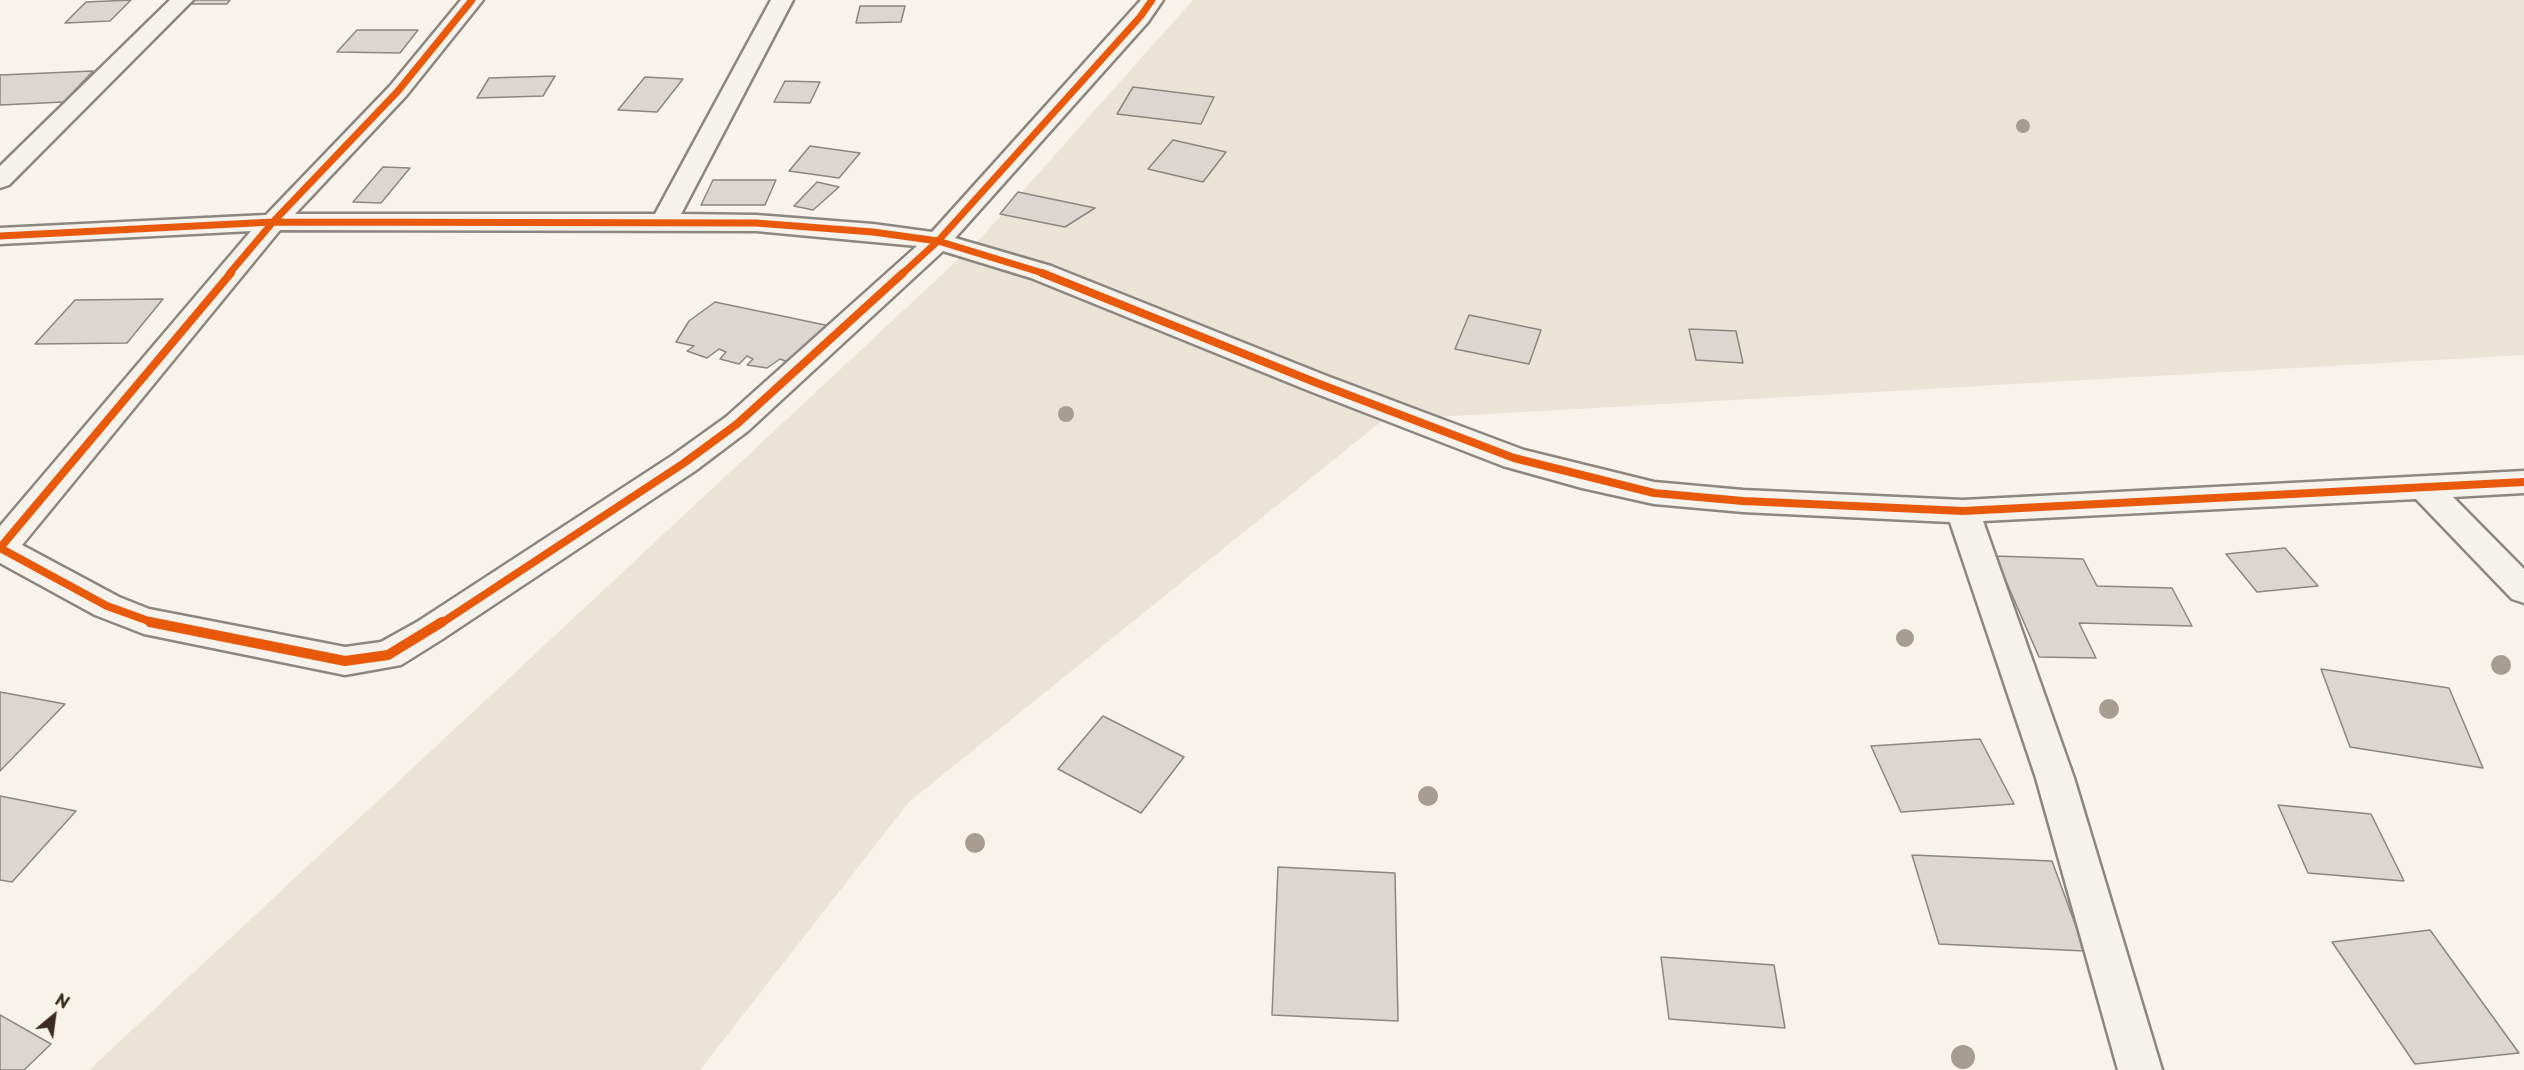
<!DOCTYPE html>
<html>
<head>
<meta charset="utf-8">
<style>
  body { margin:0 }
  #map { position:relative; width:2524px; height:1070px; overflow:hidden; background:#f7f3ea; font-family:"Playpen Sans",sans-serif }
  canvas { display:block }
  .north { position:absolute; left:24px; top:986px; width:60px; height:60px; -webkit-text-stroke:4px #fcf5e5; paint-order:stroke; rotate:29deg; font-size:16px; font-weight:700; line-height:24px; text-align:center; color:#3b2a1e }
  .north::after { content:''; display:block; margin:auto; width:21px; height:27px; background:#3b2a1e; clip-path:polygon(50% 0,100% 100%,50% 72%,0 100%) }
</style>
</head>
<body>
<div id="map">
<canvas width="2524" height="1070"></canvas>
<div class="north">N</div>
</div>
<script>
const c = document.querySelector('canvas').getContext('2d');
c.lineJoin = 'round';
function fillPath(path, color) {
  c.fillStyle = color;
  c.fill(path, 'evenodd');
}
function shape(rows) {
  const path = new Path2D();
  for (const r of rows) {
    path.moveTo(r[0], r[1]);
    for (let i = 2; i < r.length; i += 2) path.lineTo(r[i], r[i + 1]);
  }
  return path;
}
function stroke(path, color, width, dash) {
  c.strokeStyle = color;
  c.lineWidth = width;
  c.lineCap = dash ? 'butt' : 'round';
  c.setLineDash(dash || []);
  c.stroke(path);
}
fillPath(shape([
  [1193,0,2524,0,2524,355,1383,420,909,802,700,1070,89,1070,980,239]
]), '#eae4d7');
const building = shape([
  [131,0,110,21,65,23,86,2,131,0],
  [195,0,230,0,227,4,191,4,195,0],
  [860,6,905,6,901,22,856,23,860,6],
  [357,30,418,30,400,53,337,52,357,30],
  [93,71,64,102,0,105,0,75,93,71],
  [555,76,543,96,477,98,489,78,555,76],
  [645,77,683,79,657,112,618,110,645,77],
  [785,81,820,82,810,103,774,102,785,81],
  [1133,87,1214,97,1201,124,1117,114,1133,87],
  [1173,140,1226,152,1203,182,1148,169,1173,140],
  [810,146,860,153,839,178,789,171,810,146],
  [383,167,410,168,381,203,353,202,383,167],
  [713,180,776,180,765,205,701,205,713,180],
  [817,182,839,187,813,210,794,206,817,182],
  [1018,192,1095,208,1065,227,1000,214,1018,192],
  [163,299,127,343,35,344,75,300,163,299],
  [715,302,830,326,793,364,780,359,767,368,747,365,753,359,747,356,739,364,720,359,726,352,719,349,707,358,687,351,694,346,676,342,689,321,715,302],
  [1469,315,1541,330,1529,364,1455,349,1469,315],
  [1689,329,1736,331,1743,363,1696,360,1689,329],
  [2285,548,2318,586,2257,592,2226,554,2285,548],
  [1995,556,2083,559,2097,586,2172,588,2192,626,2079,623,2096,658,2039,657,1995,556],
  [2321,669,2449,688,2483,768,2350,747,2321,669],
  [0,692,65,704,0,771,0,692],
  [1103,716,1184,757,1141,813,1058,769,1103,716],
  [1980,739,2014,804,1901,812,1871,746,1980,739],
  [0,796,76,811,12,882,0,880,0,796],
  [2278,805,2371,814,2404,881,2308,873,2278,805],
  [1912,855,2052,861,2085,951,1939,944,1912,855],
  [1278,867,1395,873,1398,1021,1272,1015,1278,867],
  [2430,930,2519,1053,2415,1064,2332,942,2430,930],
  [1661,957,1774,965,1785,1028,1669,1019,1661,957],
  [0,1015,51,1044,24,1070,0,1070,0,1015]
]);
fillPath(building, '#dbd7d0');
stroke(building, '#8b867f', 1.5);
const minor = shape([
  [170,0,193,0,9,185,0,188,0,166,170,0],
  [461,0,483,0,406,96,295,214,655,214,771,0,793,0,681,214,756,215,873,224,932,232,1141,0,1163,0,1148,22,955,238,1051,266,1327,376,1524,450,1654,482,1743,490,1963,500,2524,471,2524,493,2453,497,2524,569,2524,603,2512,599,2416,499,1983,521,2074,778,2162,1070,2118,1070,2036,778,1950,522,1743,512,1654,504,1582,488,1503,466,1307,390,1031,278,943,251,748,431,695,471,441,640,401,665,345,675,144,634,95,615,0,563,0,526,251,231,0,244,0,228,266,215,390,86,461,0],
  [280,230,756,231,917,246,726,417,673,455,417,622,381,642,345,647,149,609,119,597,22,545,280,230]
]);
stroke(minor, '#8b867f', 5);
fillPath(minor, '#f5f2ec');
stroke(shape([
  [0,236,273,222,756,223,873,232,938,241,1046,274],
  [229,274,273,222,398,91,472,0],
  [902,274,938,241,1140,17,1152,0]
]), '#e8590c', 7);
stroke(shape([
  [1042,273,1317,383,1514,458,1654,493,1743,501,1963,511,2524,482],
  [157,624,107,606,0,548,231,273],
  [440,624,684,463,737,424,903,273]
]), '#e8590c', 8);
stroke(shape([
  [150,622,345,661,388,655,442,622]
]), '#e8590c', 10);
c.fillStyle = '#a69d91';
for (const [x, y, r] of [
  [2023,126,7],
  [1066,414,8],
  [1905,638,9],
  [2501,665,10],
  [2109,709,10],
  [1428,796,10],
  [975,843,10],
  [1963,1057,12]
]) {
  c.beginPath();
  c.arc(x, y, r, 0, 2 * Math.PI);
  c.fill();
}
</script>
</body>
</html>
